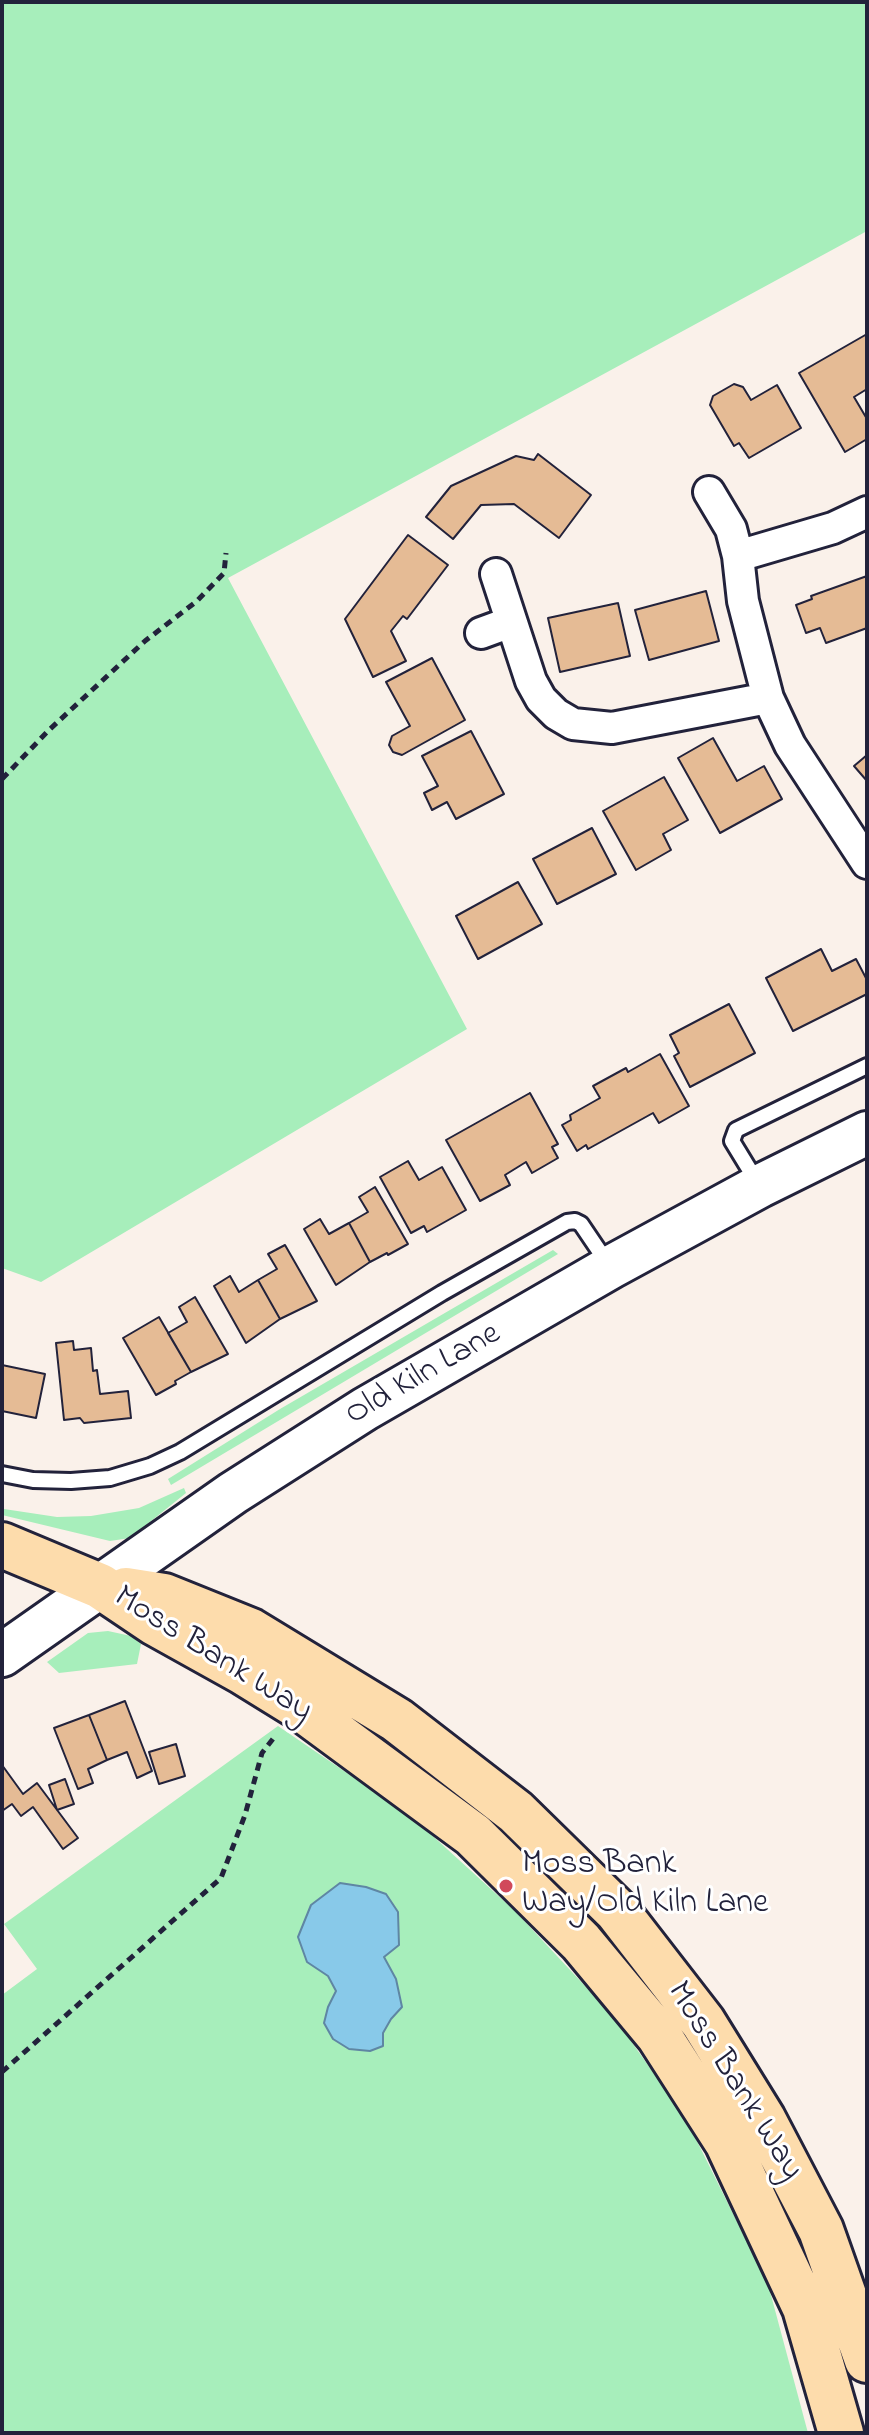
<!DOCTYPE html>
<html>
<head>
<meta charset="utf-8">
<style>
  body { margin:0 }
  #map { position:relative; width:869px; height:2435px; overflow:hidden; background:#faf1ea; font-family:"Indie Flower",sans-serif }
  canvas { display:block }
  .frame { position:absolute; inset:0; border:4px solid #22223b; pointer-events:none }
</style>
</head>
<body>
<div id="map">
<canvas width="869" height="2435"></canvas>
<div class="frame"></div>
</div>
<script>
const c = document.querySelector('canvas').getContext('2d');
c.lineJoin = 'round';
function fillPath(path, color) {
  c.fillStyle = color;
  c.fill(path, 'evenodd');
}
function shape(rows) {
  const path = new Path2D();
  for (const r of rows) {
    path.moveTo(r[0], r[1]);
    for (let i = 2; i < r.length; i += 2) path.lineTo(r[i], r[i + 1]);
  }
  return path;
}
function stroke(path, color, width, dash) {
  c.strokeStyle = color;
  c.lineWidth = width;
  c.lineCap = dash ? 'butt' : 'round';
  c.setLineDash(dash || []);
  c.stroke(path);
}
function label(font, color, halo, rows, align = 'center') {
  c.font = font + ' "Indie Flower",sans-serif';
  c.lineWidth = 6;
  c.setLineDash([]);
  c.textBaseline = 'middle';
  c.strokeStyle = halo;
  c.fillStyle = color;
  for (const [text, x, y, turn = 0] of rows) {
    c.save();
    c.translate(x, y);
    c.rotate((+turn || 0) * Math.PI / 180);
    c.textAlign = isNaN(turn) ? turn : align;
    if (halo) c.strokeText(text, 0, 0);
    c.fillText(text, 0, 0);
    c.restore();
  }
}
fillPath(shape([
  [2,2,867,2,867,231,228,578,467,1029,41,1282,2,1268],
  [553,1250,558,1254,171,1485,168,1479,280,1409],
  [184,1488,186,1493,130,1538,110,1541,2,1515,4,1509,57,1517,91,1516,139,1508],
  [108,1631,131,1636,141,1644,137,1664,59,1673,47,1662,88,1633],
  [278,1726,413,1818,515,1911,614,2017,686,2119,768,2284,808,2433,2,2433,2,1995,37,1969,4,1924]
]), '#a7eebb');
const water = shape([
  [340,1883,366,1887,386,1894,398,1912,399,1945,384,1957,396,1979,402,2007,391,2019,383,2033,383,2046,370,2051,349,2049,333,2039,324,2023,328,2007,336,1991,328,1976,307,1962,298,1937,311,1905,340,1883]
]);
fillPath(water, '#88c9e9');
stroke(water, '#5f86a3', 2);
const building = shape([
  [867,334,867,389,854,397,867,419,867,439,845,452,799,373,867,334],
  [734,384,743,387,751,400,777,385,801,428,749,458,739,443,734,446,710,405,713,396,734,384],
  [538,454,591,495,559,538,514,504,481,505,453,539,426,517,451,486,516,456,534,460,538,454],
  [408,535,448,565,407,619,403,616,391,631,406,661,373,677,345,619,408,535],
  [867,576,867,628,826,643,820,628,806,633,796,605,812,599,811,596,867,576],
  [706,591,719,641,649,660,635,610,706,591],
  [618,603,630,656,560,672,548,618,618,603],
  [432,658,465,720,402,755,393,752,389,745,392,736,410,726,386,682,432,658],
  [471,731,504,794,456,819,447,802,432,810,424,793,438,786,422,756,471,731],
  [713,738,737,781,764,766,782,799,720,833,678,758,713,738],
  [867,755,867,781,854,766,867,755],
  [664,777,688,820,663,834,671,850,636,870,603,811,664,777],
  [592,828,616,874,557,904,533,859,592,828],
  [518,882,542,924,478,959,456,916,518,882],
  [821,949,832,971,856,959,867,980,867,994,793,1031,766,978,821,949],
  [729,1004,755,1053,690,1087,674,1056,679,1053,670,1035,729,1004],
  [660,1054,689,1106,659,1123,653,1113,588,1149,586,1145,577,1151,562,1125,571,1120,570,1115,600,1098,593,1086,626,1068,628,1072,660,1054],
  [530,1093,558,1144,552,1147,558,1158,532,1173,526,1162,505,1175,510,1185,480,1201,446,1140,530,1093],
  [408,1161,419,1180,442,1167,466,1210,427,1232,424,1226,411,1233,380,1177,408,1161],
  [375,1187,408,1244,388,1255,387,1253,370,1262,349,1223,368,1212,359,1197,375,1187],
  [320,1219,329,1234,349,1223,370,1262,336,1285,304,1229,320,1219],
  [285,1245,317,1301,280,1319,258,1280,277,1269,268,1254,285,1245],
  [230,1276,239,1292,258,1280,280,1319,246,1343,214,1286,230,1276],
  [195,1297,228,1354,191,1372,168,1333,187,1322,179,1307,195,1297],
  [159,1317,191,1372,175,1381,176,1384,156,1395,123,1338,159,1317],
  [73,1341,74,1350,91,1348,93,1371,97,1370,100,1394,128,1391,131,1418,84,1423,80,1418,64,1420,56,1343,73,1341],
  [2,1365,45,1374,36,1418,2,1411,2,1365],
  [125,1701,152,1771,137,1778,127,1752,107,1760,89,1715,125,1701],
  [89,1715,107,1760,88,1769,93,1783,78,1789,54,1728,89,1715],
  [176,1744,185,1776,159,1784,149,1752,176,1744],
  [2,1765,23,1794,37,1783,78,1838,63,1849,33,1807,21,1816,12,1804,2,1811,2,1765],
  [65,1779,74,1804,57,1810,49,1785,65,1779]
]);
fillPath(building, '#e5bb95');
stroke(building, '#22223b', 2);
const lane = shape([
  [757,1182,732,1141,736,1130,867,1066],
  [2,1474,33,1480,71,1481,110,1478,150,1466,180,1452,442,1293,567,1222,575,1221,581,1224,608,1264]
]);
const street = shape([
  [709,492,731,529,738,556,743,601,768,698,790,745,867,863],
  [738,556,833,528,867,512],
  [496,574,531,681,541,699,556,714,573,724,612,728,768,698],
  [481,633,511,622]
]);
const secondary = shape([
  [2,1655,233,1493,365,1409,611,1267,760,1186,867,1133]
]);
const highway = shape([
  [2,1545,100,1586,155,1623,243,1672,298,1706,473,1835,581,1942,659,2036,727,2142,805,2308,841,2433],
  [126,1590,164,1596,251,1631,397,1720,516,1812,617,1911,703,2022,763,2119,821,2230,867,2360]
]);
stroke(lane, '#22223b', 20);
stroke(street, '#22223b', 36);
stroke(secondary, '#22223b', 48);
stroke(highway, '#22223b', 50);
stroke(shape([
  [2,779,49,730,145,641,197,601,224,573,226,553],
  [2,2072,221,1878,245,1815,262,1753,276,1735]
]), '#22223b', 5, [8, 6]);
stroke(lane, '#fff', 14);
stroke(street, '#fff', 30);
stroke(secondary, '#fff', 42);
stroke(highway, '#fddcac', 44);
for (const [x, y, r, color] of [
  [506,1886,8,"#d1495b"]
]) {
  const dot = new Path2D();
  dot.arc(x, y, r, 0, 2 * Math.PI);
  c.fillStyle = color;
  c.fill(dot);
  stroke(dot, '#fff', 3);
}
label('34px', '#22223b', '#fff', [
  ["Old Kiln Lane",424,1376,-30],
  ["Moss Bank Way",212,1656,32],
  ["Moss Bank Way",733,2082,58]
]);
label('34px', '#22223b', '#fff', [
  ["Moss Bank",522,1866],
  ["Way/Old Kiln Lane",522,1905]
], 'left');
</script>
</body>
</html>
